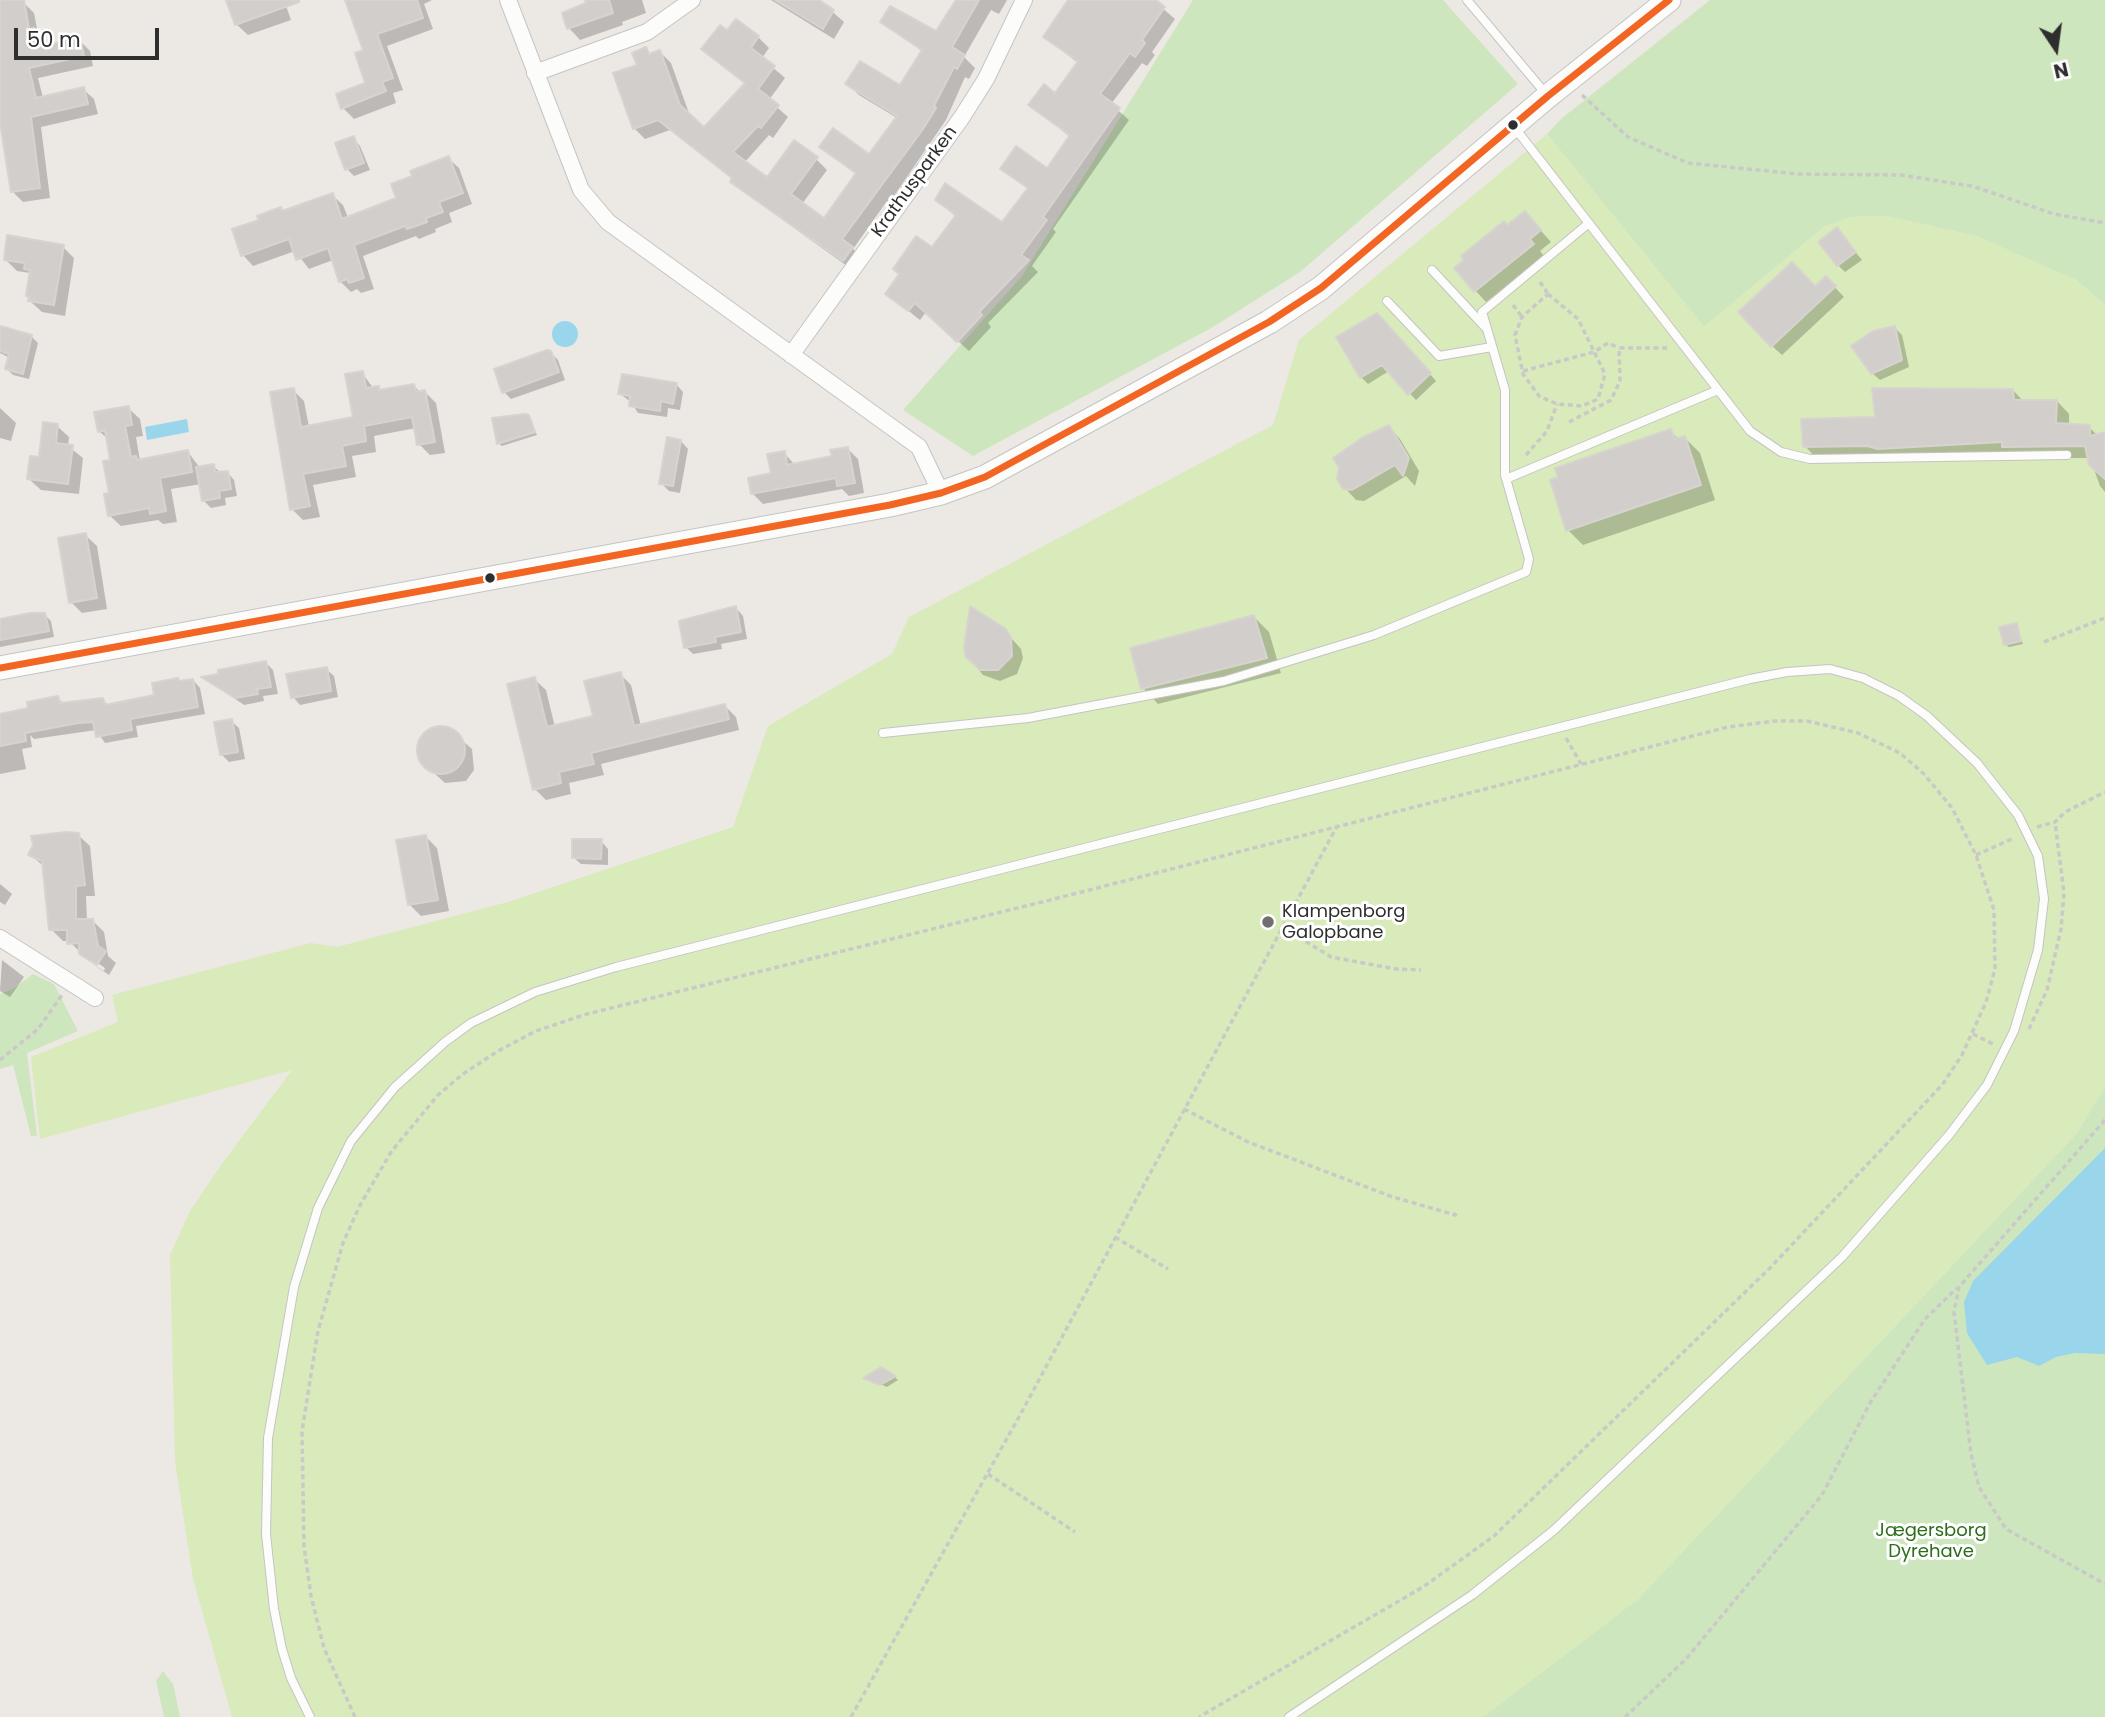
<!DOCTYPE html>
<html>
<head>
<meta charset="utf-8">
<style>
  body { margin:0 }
  #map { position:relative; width:2105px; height:1717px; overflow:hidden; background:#ece8e4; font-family:Poppins,sans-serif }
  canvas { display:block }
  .north { position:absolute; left:2021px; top:14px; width:70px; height:70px; -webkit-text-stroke:5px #fff; paint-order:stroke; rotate:167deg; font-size:19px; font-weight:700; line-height:28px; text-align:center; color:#2e2e2e }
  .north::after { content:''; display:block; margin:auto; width:24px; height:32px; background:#2e2e2e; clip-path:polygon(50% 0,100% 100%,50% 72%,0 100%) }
  .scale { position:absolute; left:14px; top:28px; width:145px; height:32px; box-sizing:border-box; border:4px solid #2e2e2e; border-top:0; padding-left:9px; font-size:21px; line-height:24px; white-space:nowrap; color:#2e2e2e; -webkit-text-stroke:5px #fff; paint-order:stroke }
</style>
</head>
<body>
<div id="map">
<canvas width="2105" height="1717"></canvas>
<div class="north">N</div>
<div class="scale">50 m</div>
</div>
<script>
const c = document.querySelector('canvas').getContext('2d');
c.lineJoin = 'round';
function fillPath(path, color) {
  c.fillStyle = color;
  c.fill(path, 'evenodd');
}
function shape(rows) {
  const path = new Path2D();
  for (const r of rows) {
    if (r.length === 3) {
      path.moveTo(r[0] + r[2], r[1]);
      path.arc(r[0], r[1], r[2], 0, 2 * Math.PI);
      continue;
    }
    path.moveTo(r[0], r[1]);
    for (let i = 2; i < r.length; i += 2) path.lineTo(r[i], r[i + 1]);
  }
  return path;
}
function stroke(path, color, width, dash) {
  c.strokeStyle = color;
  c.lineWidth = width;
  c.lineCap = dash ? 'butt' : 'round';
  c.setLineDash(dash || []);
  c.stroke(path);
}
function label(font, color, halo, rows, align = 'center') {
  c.font = font + ' Poppins,sans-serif';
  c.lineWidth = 6;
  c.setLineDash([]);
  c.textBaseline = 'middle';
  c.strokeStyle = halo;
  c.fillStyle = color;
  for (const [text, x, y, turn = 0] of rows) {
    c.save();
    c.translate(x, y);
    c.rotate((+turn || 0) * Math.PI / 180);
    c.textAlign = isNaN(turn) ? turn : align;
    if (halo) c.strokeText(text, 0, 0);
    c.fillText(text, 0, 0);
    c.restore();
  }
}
fillPath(shape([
  [1193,0,1443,0,1518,84,1300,272,1213,327,973,456,903,410,1022,276],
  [1710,0,2105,0,2105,305,2076,280,1976,236,1886,216,1851,217,1824,227,1704,327,1547,134,1561,119],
  [33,974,54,984,78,1031,27,1053,37,1136,31,1136,13,1065,0,1069,0,994,13,989],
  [2105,1087,2105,1717,1483,1717,1638,1599,2076,1134],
  [163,1671,173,1684,180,1717,164,1717,156,1681]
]), '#cee6be');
fillPath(shape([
  [1547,134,1704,327,1824,227,1851,217,1886,216,1976,236,2076,280,2105,305,2105,1087,2076,1134,1638,1599,1483,1717,232,1717,193,1579,175,1461,170,1255,190,1211,221,1165,292,1070,40,1139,31,1057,118,1022,112,995,311,943,337,947,508,902,733,827,768,726,892,654,909,617,1273,425,1299,340]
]), '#d9eabb');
fillPath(shape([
  [565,334,13],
  [187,419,189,432,147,440,145,427],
  [2105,1148,2105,1354,2075,1353,2056,1357,2039,1366,2017,1357,1987,1365,1967,1333,1964,1302,1973,1281]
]), '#99d6ec');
fillPath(shape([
  [0,0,21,0,34,13,38,34,46,47,79,40,90,51,93,66,38,78,43,98,83,89,94,99,98,114,41,127,50,198,23,202,12,191,0,125],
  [228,0,284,0,291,20,248,35,236,24],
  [358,0,432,0,424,4,433,29,387,46,403,90,393,93,396,103,354,119,343,108,367,84],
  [587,0,642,0,646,13,622,22,623,25,580,40,569,28,564,14,589,4],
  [771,0,819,0,844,22,834,39],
  [958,0,1007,0,999,14,991,10,964,57,975,68,969,79,965,77,946,120,889,203,887,201,853,249,863,259,854,271,744,192,734,180,670,130,645,139,634,128,639,66,646,49,651,55,660,52,671,63,690,116,705,129,746,84,703,49,728,33,758,37,769,48,762,58,785,78,769,100,788,117,773,138,769,135,744,163,768,180,816,159,827,170,802,204,824,220,857,175,822,147,870,157,897,118,859,95,848,84,901,88,923,52,882,21,936,33],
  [1071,0,1153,0,1175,19,1152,52,1155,55,1147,66,1142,63,1111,104,1129,120,1053,229,1056,232,1032,266,1038,272,988,323,991,327,969,351,926,312,920,320,887,294,932,249,956,217,937,200,1003,225,1029,190,1003,169,1047,170,1070,137,1031,105,1056,95,1078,63,1045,37],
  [353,138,360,146,370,170,354,176,347,169],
  [448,158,459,168,472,204,449,213,452,222,435,229,436,232,419,239,416,236,363,256,374,289,361,293,357,289,351,292,340,281,333,260,309,269,295,251,253,266,243,255,261,221,281,209,284,212,332,195,343,205,348,218,398,199,414,177],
  [1525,213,1551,242,1540,251,1544,256,1486,302,1475,290,1507,227],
  [1837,230,1862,260,1845,272,1838,265],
  [63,247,74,258,65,316,42,312,30,301,30,273,17,271,5,259],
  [1826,278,1844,297,1782,355,1772,346],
  [1384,322,1436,381,1416,400,1389,371,1368,384,1361,377],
  [1895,328,1902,335,1909,367,1880,380,1872,373],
  [31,336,38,343,29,379,13,375,7,369,10,358,0,353,0,337],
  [551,353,558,360,565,380,511,399,504,392],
  [362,373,374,389,381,391,414,386,421,393,425,392,436,403,445,453,430,455,419,444,416,428,374,436,376,452,352,456,356,477,313,485,320,517,303,520,292,509,293,390,304,401,309,427,355,419],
  [676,384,683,392,680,410,668,408,667,417,638,413,631,402,620,394],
  [2013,390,2024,402,2057,401,2069,414,2069,425,2089,427,2098,436,2105,434,2105,492,2100,486,2090,458,1817,459,1805,446,1877,418],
  [0,408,16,423,11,441,0,438],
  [128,408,140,419,143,436,136,437,140,461,188,452,200,468,213,466,221,473,227,472,234,480,237,496,225,498,226,505,211,508,203,500,201,484,171,489,177,522,163,524,158,520,121,526,109,515,112,461,109,440,99,431],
  [528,417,537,435,502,446,498,443],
  [57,426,69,437,68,446,83,458,79,494,41,490,29,479],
  [1389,427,1400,439,1419,471,1415,486,1406,476,1364,501,1356,500,1345,488],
  [1671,431,1679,440,1685,438,1700,453,1715,500,1583,545,1568,530],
  [681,441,688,449,680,493,669,491,661,483],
  [848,449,858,459,864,493,849,496,842,489,763,504,752,493,773,475,784,453,795,465,834,458],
  [85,535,97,546,107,609,82,613,71,602],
  [736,608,743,616,747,639,721,644,722,649,693,654,686,647],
  [45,615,51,621,54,637,0,647,0,621],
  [1254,617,1269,632,1281,673,1158,704,1143,688],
  [2016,625,2023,644,2009,647,2005,644],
  [1004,630,1021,649,1023,658,1017,674,1000,681,983,675,968,656],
  [266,663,273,670,278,694,263,696,264,701,244,705,205,678],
  [326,669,334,676,338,697,300,705,293,697],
  [620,674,631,685,641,726,725,706,736,717,739,730,601,764,604,775,569,783,571,794,546,800,535,789,534,679,546,690,555,727,595,718],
  [193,680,200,688,205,714,136,726,138,737,105,743,96,730,34,739,30,735,32,747,22,749,26,769,0,774,0,727,58,698,64,704,103,700,109,706,156,697],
  [231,721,239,728,245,759,229,762,222,755],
  [449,729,472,749,474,770,466,781,445,783,422,762,420,741,428,731],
  [78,835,90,846,95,896,86,896,87,921,93,921,104,932,108,956,116,963,109,975,91,963,104,971,105,968,90,958,90,962,69,941,63,941,51,929,45,867,30,855],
  [426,837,437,848,449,911,421,916,409,904],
  [601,841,608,849,608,865,581,864,573,857],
  [0,884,12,894,5,905,0,902],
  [2,960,24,977,10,997,0,991],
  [881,1369,895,1377,898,1380,887,1387,866,1378]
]), '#0003');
const building = shape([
  [0,0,24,0,29,29,34,28,38,47,80,38,84,56,29,68,36,98,84,87,88,104,31,117,40,188,11,192,0,123,0,0],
  [226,0,299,0,299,2,235,25,226,0],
  [345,0,417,0,423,18,377,34,393,78,382,82,386,91,341,109,336,94,365,83,355,53,363,50,345,0],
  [585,0,609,0,613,13,567,29,562,13,586,3,585,0],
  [775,0,819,0,834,10,823,29,775,0],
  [956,0,979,0,952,47,965,55,957,69,954,67,934,106,936,108,923,129,842,239,853,247,843,261,730,182,732,178,658,120,633,129,613,73,637,65,632,53,646,47,649,54,660,50,680,105,704,127,745,83,701,49,720,25,727,30,736,19,759,36,751,48,775,66,758,89,779,105,761,128,758,126,733,152,767,177,794,140,818,157,791,194,824,218,856,173,819,147,833,128,869,154,897,116,845,84,860,61,900,85,922,50,880,22,890,6,936,31,956,0],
  [1068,0,1156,0,1165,7,1142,40,1145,43,1135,57,1130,53,1100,94,1120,108,1043,217,1047,220,1021,255,1029,260,979,312,982,315,957,342,915,303,908,311,885,294,899,274,893,269,916,236,932,247,956,215,935,200,945,183,1002,222,1028,188,1000,169,1016,146,1047,168,1070,135,1028,105,1044,84,1055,93,1078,61,1043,37,1068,0],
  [354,136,364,163,345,170,335,143,354,136],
  [449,156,463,193,439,202,443,212,426,218,427,222,407,229,405,226,354,245,364,278,349,283,347,279,339,282,328,248,296,260,289,239,241,256,232,229,259,220,257,216,281,207,282,211,333,193,342,219,396,198,391,184,412,176,410,171,449,156],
  [1525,211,1541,230,1530,239,1534,244,1474,292,1454,268,1464,260,1461,256,1504,221,1507,225,1525,211],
  [1837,227,1856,252,1837,266,1818,242,1837,227],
  [7,235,64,245,54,305,28,301,29,297,26,296,30,270,24,269,25,263,4,260,7,235],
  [1792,262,1815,286,1826,276,1836,286,1771,347,1738,312,1792,262],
  [1377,313,1431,373,1408,395,1382,365,1360,378,1336,337,1377,313],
  [0,326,32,335,23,374,5,369,9,354,0,351,0,326],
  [1895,326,1902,360,1871,374,1851,346,1873,331,1895,326],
  [547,350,551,351,559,372,502,393,494,369,547,350],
  [363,371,366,388,379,386,379,390,414,384,416,392,425,390,435,442,417,445,412,417,364,426,366,441,342,446,346,466,303,474,310,506,290,510,270,392,294,388,301,427,353,417,345,374,363,371],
  [622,374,677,383,673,404,661,401,660,411,629,406,630,396,618,394,622,374],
  [1872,388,2013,389,2014,400,2057,400,2056,423,2090,425,2090,436,2105,432,2105,479,2089,465,2085,446,2002,447,2002,442,1878,449,1867,446,1803,447,1801,419,1875,417,1872,388],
  [129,406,132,425,125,426,131,457,136,456,137,460,188,450,192,472,160,478,166,511,150,514,149,508,108,516,104,494,109,493,103,461,110,460,105,430,98,432,94,412,129,406],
  [525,414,529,415,535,432,497,444,492,418,525,414],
  [43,422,58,424,56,443,73,445,68,484,27,479,30,456,39,457,43,422],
  [1389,425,1409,458,1403,476,1395,465,1352,490,1343,489,1337,479,1339,468,1333,458,1363,437,1389,425],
  [1671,429,1675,439,1685,436,1701,485,1566,531,1550,480,1558,477,1555,468,1671,429],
  [667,437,681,440,673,486,659,484,667,437],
  [848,447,855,483,837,486,836,478,751,494,748,478,771,473,767,454,785,451,787,465,832,456,830,450,848,447],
  [214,464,215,472,228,471,231,489,219,491,220,498,202,501,196,467,214,464],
  [86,533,97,598,69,603,58,538,86,533],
  [736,606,741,632,715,637,716,642,684,648,679,621,736,606],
  [970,606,1006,629,1011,637,1012,656,998,670,980,670,966,657,964,648,970,606],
  [30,613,45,613,49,631,0,640,0,619,30,613],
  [1254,615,1267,658,1141,689,1130,648,1254,615],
  [2017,623,2021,641,2004,645,1999,627,2017,623],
  [266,661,271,687,257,689,258,694,235,698,201,677,218,674,218,670,266,661],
  [327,667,331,691,291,698,286,674,327,667],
  [621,672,634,726,725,704,729,719,591,753,594,764,559,772,561,783,533,790,507,684,535,677,547,727,593,716,584,681,621,672],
  [178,678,179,681,193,679,198,707,130,719,132,730,96,737,93,722,78,723,25,733,26,741,0,746,0,714,28,708,27,702,58,696,60,703,103,698,105,705,154,695,152,683,178,678],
  [232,719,238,752,220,755,214,722,232,719],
  [441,750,24],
  [66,832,79,833,85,885,76,886,76,919,93,919,98,946,106,951,97,965,79,954,79,943,67,944,67,930,49,930,42,861,28,855,33,845,31,836,66,832],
  [426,835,438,900,408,905,396,840,426,835],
  [572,839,602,839,601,859,572,858,572,839],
  [881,1367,896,1376,880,1385,863,1378,881,1367]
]);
fillPath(building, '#d1cecb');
stroke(building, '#d7d4d0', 2);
const lane = shape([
  [1467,0,1546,94],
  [1515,128,1750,431,1781,452,1810,459,2067,455],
  [1432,270,1485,327],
  [1387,301,1439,356,1492,347],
  [1506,479,1718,390],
  [883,733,1028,718,1224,681,1374,635,1526,572,1529,559,1505,475,1505,390,1482,312,1589,223],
  [310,1717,291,1678,282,1649,274,1609,266,1534,268,1438,294,1287,318,1208,351,1141,395,1087,445,1042,471,1023,535,992,616,967,1750,679,1787,672,1830,669,1863,678,1899,696,1927,716,1977,763,2018,815,2038,856,2044,899,2038,950,2014,1031,1987,1085,1949,1135,1842,1257,1553,1531,1472,1595,1289,1717]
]);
const street = shape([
  [508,0,581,190,608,222,919,447,941,493],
  [535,73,647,32,692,0],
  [791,355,962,117,986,79,1024,0],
  [0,938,95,998]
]);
const secondary = shape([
  [0,668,890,505,941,493,985,477,1269,322,1321,288,1548,96,1669,0]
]);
stroke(lane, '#c5c4c5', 10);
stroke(street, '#c5c4c5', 18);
stroke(secondary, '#c5c4c5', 25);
stroke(shape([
  [1582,95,1628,137,1688,163,1798,174,1900,175,1972,186,2054,214,2105,223],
  [1540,282,1548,294],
  [1548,294,1578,319,1605,374,1598,399,1582,406,1557,404,1539,396,1523,374,1515,335,1522,317,1548,294],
  [1513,305,1522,317],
  [1523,371,1594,352,1608,343,1619,348],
  [1569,422,1611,400,1620,381,1619,348,1669,348],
  [1526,455,1547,431,1557,404],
  [2044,642,2105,618],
  [1566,738,1581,764],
  [2037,827,2055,822,2065,812,2105,792],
  [1976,855,2014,838],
  [1284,928,1331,957,1396,969,1421,970],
  [2029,1029,2047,990,2061,929,2064,893,2055,822],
  [1973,1034,1993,1044],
  [0,1060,38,1029,62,995],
  [1184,1109,1248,1142,1390,1196,1455,1215,1458,1210],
  [2105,1120,1959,1287,1954,1312,1971,1454,1979,1487,2006,1529,2105,1584],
  [1115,1237,1168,1269],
  [988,1474,1075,1532],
  [355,1717,324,1648,311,1596,304,1546,302,1431,318,1331,343,1243,359,1207,391,1152,438,1095,463,1074,498,1051,536,1031,587,1014,1046,901,1728,727,1775,721,1807,721,1858,733,1900,753,1924,774,1952,808,1976,855,1994,910,1995,969,1986,1002,1962,1055,1942,1085,1770,1268,1494,1536,1423,1587,1199,1717],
  [851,1717,1019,1417,1336,828],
  [1625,1717,1686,1659,1822,1495,1870,1403,1925,1319,1957,1288]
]), '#c9c9c8', 3.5, [5, 3.5]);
stroke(lane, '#fcfcfb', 8);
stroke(street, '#fcfcfb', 16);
stroke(secondary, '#fcfcfb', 23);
stroke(shape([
  [0,668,890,505,941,493,985,477,1269,322,1321,288,1548,96,1669,0]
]), '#f26522', 7);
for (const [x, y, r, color] of [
  [1513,125,6,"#2e2e2e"],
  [490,578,6,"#2e2e2e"],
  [1268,922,7,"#706f6e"]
]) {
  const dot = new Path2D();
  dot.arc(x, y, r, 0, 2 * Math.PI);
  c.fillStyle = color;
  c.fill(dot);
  stroke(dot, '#fff', 2.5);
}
label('18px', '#2e2e2e', '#fff', [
  ["Krathusparken",915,182,-54]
]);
label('18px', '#2e2e2e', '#fff', [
  ["Klampenborg",1282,912],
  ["Galopbane",1282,933]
], 'left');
label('18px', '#2c6e1b', '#fff', [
  ["Jægersborg",1931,1531],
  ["Dyrehave",1931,1552]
]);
</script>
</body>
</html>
